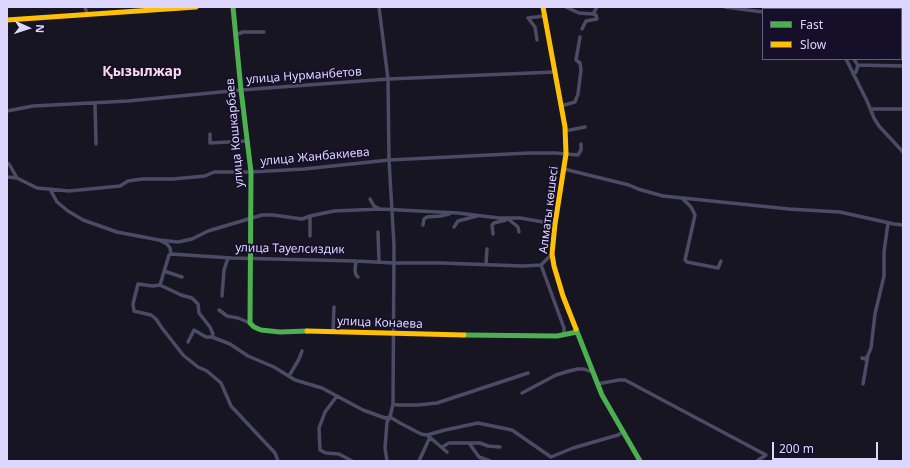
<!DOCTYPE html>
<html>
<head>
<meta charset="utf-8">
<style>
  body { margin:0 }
  #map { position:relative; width:910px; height:468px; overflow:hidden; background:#181523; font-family:"Noto Sans",sans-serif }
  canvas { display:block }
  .frame { position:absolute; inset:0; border:8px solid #ddd7ff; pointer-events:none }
  .legend { position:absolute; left:762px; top:8px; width:140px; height:52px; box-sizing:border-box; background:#150f29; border:1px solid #655f7f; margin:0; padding:5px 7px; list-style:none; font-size:12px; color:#ddd7ff }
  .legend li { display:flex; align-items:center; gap:8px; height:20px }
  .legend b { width:20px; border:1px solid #655f7f }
  .north { position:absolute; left:8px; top:8px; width:40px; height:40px; -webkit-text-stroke:3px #150f29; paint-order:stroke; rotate:93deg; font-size:11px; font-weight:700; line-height:16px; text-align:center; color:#ddd7ff }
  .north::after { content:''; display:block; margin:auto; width:14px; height:18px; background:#ddd7ff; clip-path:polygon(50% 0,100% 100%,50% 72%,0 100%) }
  .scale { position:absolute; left:772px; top:442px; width:106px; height:18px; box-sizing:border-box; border:2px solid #ddd7ff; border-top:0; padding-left:5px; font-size:12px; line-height:14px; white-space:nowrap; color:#ddd7ff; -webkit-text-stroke:3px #150f29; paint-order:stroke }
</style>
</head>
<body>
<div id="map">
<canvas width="910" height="468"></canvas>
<div class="frame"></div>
<ul class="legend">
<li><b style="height:5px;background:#4caf50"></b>Fast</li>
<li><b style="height:5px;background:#ffc107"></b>Slow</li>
</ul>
<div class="north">N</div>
<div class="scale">200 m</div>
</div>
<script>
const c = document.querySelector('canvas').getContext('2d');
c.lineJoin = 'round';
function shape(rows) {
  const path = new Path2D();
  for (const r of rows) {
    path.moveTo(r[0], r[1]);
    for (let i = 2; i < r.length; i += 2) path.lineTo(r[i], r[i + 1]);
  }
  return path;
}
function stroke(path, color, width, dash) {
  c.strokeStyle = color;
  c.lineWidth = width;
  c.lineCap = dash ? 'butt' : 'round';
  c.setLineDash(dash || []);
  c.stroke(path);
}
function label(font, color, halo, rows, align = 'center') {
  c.font = font + ' "Noto Sans",sans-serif';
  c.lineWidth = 3.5;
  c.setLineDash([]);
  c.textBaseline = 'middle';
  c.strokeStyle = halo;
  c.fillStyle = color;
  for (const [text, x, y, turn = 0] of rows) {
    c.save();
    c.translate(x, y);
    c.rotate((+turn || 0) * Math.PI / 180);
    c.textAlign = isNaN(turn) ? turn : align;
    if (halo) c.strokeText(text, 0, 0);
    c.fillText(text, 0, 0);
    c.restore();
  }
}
stroke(shape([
  [85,7,87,14],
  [379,7,388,79,389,160,394,245,393,404,390,417,387,422,385,448,387,461],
  [566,7,579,13,593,14,597,7],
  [725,7,763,12],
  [582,29,586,21,597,19,596,15,593,14],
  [235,35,243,32,264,32],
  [537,40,535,27,528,18,544,16],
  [846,59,867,101,874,118,879,126,903,152],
  [854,59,858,66],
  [853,74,856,72,858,65,903,66],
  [95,103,96,144],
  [561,106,575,102,578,94,581,70,580,63,576,60,580,37],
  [870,109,903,109],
  [7,111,33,106,128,101,241,90,388,79,555,72],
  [565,131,585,127],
  [210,134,210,143,247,141],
  [7,163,9,164,17,178,37,188,69,191,120,186,128,181,142,179,173,179,205,176,214,172,251,172,304,169,389,160,529,153,555,153,578,155,581,150,581,144],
  [564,169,629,185,638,189,663,196,789,209,840,212,894,224,903,225],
  [7,177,17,178],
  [50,189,57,202,68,211,83,220,117,232,159,240,167,244,170,248,171,254],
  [682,198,691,207,695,215,685,260,687,262,718,268,721,261],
  [370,199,374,206,380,209,458,213,499,218,520,218,555,224],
  [423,225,424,219,427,217,441,216,449,214],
  [454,227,458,221,477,216],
  [378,232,379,262],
  [493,234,492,225,494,223,506,220,507,218,518,227,519,232],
  [310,236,310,216],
  [159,240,178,242,192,239,208,231,262,215,273,215,302,219,310,216,334,211,380,209],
  [356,261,355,270,356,275,358,277],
  [486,264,487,249],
  [541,265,564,328,564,333,562,335],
  [164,271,182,277],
  [160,285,153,286,138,284,133,304,134,311,151,315,156,319,162,328,180,351,183,355,198,367,207,371,221,383,231,406,275,453,278,461],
  [222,296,224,270,228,258],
  [219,310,227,316,238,318,250,323],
  [333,332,334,307],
  [212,337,230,344,248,356,274,367,295,380,322,388,363,410,385,418,390,417,400,423,421,434,427,435,447,452],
  [188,342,194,330,206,337,212,337,213,334,210,327,199,313,198,304,192,298,181,295,160,285,169,255,171,254,232,258,356,261,394,263,441,263,523,266,541,265,552,254],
  [862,358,865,359,868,355,871,348,875,314,884,276,884,252,888,223],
  [289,376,299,359,302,351],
  [597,384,619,380,625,380,766,455,757,461],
  [863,384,868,355],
  [522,393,556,375,569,371,578,369,584,369,589,371,592,370],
  [337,396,325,412,319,428,320,450,326,453,339,454,352,461],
  [393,404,398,405,418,405,437,403,528,373],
  [427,435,445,430,478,423,512,430,551,457,573,448,618,435,623,432],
  [469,443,479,457,490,461],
  [442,447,449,443,480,443,488,446,500,447],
  [419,461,430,437]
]), '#4c4a64', 3.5);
stroke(shape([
  [233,7,241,90,251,172,250,323,254,327,261,330,280,332,307,331],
  [576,329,602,395,640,461],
  [464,335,557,336,577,332]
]), '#4caf50', 5);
stroke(shape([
  [543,7,565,127,566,154,555,224,552,254,554,266,563,296,576,329],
  [7,20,196,7],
  [307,331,464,335]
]), '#ffc107', 5);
label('12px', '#ddd7ff', '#150f29', [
  ["улица Нурманбетов",304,76,-4],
  ["улица Кошкарбаев",235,133,-95],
  ["улица Жанбакиева",315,157,-5],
  ["Алматы көшесі",549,210,-83],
  ["улица Тауелсиздик",290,249,1],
  ["улица Конаева",380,323,2]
]);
label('bold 14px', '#ffd9ef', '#150f29', [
  ["Қызылжар",142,72]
]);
</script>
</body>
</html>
